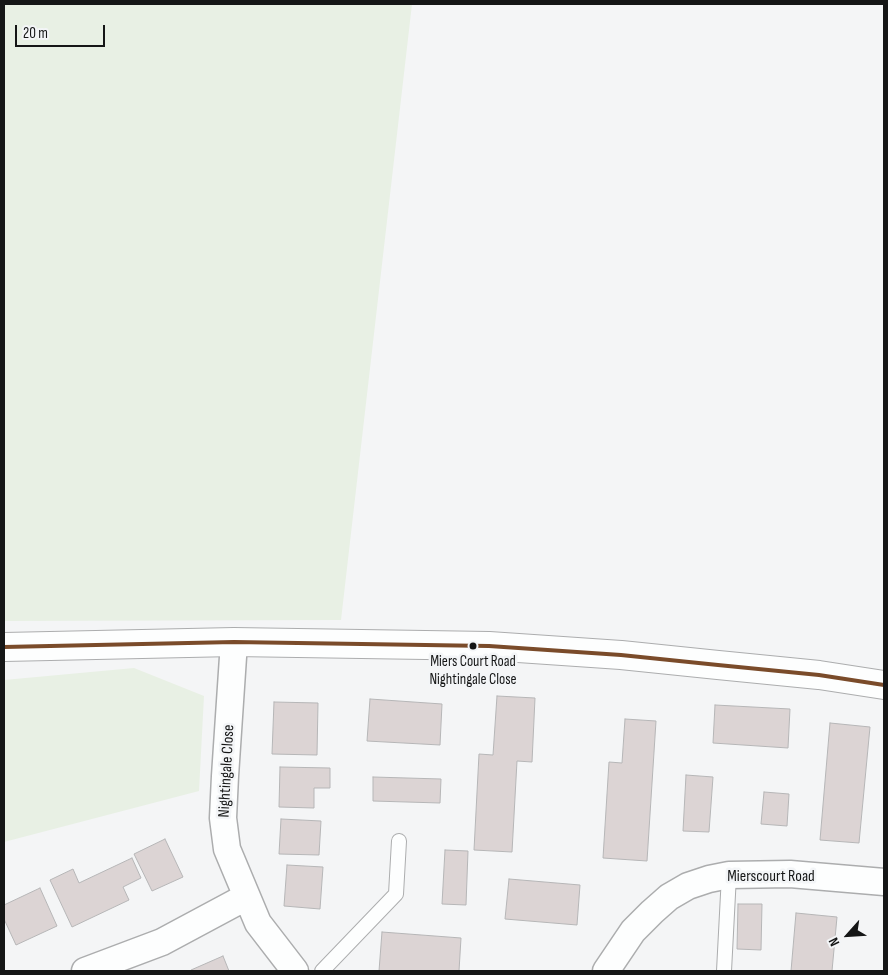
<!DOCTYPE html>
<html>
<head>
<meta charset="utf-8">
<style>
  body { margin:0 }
  #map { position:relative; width:888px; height:975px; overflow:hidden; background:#f4f5f6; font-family:"Sofia Sans Condensed",sans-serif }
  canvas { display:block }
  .frame { position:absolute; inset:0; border:5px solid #151616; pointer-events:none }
  .north { position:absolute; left:823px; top:910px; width:50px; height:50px; -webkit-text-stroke:4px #f3f5f7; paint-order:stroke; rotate:244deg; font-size:14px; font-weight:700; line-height:20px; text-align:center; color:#151616 }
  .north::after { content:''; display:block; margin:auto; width:18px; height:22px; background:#151616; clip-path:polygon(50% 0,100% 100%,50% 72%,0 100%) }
  .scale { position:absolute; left:15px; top:25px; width:90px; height:22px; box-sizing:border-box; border:2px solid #151616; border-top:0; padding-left:6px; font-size:15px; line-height:18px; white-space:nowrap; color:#151616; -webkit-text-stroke:4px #f3f5f7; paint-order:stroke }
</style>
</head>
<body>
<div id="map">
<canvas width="888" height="975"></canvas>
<div class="frame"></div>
<div class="north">N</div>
<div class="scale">20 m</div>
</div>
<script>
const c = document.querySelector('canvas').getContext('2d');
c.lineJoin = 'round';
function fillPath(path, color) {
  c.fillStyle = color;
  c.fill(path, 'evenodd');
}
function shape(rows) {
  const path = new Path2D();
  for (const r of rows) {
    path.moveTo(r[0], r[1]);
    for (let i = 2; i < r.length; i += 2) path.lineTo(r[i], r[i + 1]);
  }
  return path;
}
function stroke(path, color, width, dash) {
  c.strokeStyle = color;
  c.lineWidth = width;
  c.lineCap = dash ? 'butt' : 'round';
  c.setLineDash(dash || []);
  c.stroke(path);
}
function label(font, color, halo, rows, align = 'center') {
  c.font = font + ' "Sofia Sans Condensed",sans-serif';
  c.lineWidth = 5;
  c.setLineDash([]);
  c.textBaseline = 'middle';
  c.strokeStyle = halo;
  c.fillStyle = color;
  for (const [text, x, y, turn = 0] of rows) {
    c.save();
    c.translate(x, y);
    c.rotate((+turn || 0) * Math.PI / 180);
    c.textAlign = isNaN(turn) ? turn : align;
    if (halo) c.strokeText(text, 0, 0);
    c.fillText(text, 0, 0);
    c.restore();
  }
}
fillPath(shape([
  [4,4,412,4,341,620,4,621],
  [134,668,204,696,199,791,4,842,4,680]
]), '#e8f0e4');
const building = shape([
  [497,696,535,698,532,762,517,761,512,852,474,850,479,754,493,755,497,696],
  [370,699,442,704,440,745,367,741,370,699],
  [274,702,318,703,317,755,272,754,274,702],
  [715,705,790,709,788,748,713,743,715,705],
  [625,719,656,721,647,861,603,858,609,762,622,763,625,719],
  [830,723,870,727,859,843,820,840,830,723],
  [280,767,330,768,330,788,314,788,314,808,279,807,280,767],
  [686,775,713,777,709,832,683,831,686,775],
  [373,777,441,779,440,803,373,801,373,777],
  [764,792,789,794,787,826,761,824,764,792],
  [281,819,321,821,319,855,279,854,281,819],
  [165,839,183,877,152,891,134,854,165,839],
  [445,850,468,851,466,905,442,904,445,850],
  [132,858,141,878,123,887,129,900,72,927,50,880,73,869,79,883,132,858],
  [287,865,323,867,320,909,284,906,287,865],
  [509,879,580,885,577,925,505,919,509,879],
  [40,888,57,926,16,945,4,919,4,905,40,888],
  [738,904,762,904,761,950,737,949,738,904],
  [796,913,837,917,832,971,791,971,796,913],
  [382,932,461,938,459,971,379,971,382,932],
  [223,956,229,971,192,971,191,970,223,956]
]);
fillPath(building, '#dcd4d4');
stroke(building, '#b6b6b7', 1);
const service = shape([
  [322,971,396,894,399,841],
  [724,971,729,875]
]);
const minor = shape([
  [234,642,225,776,223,818,227,849,258,923,295,971],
  [85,971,162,942,246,897],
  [606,971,633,931,652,912,669,897,688,886,709,879,729,875,790,874,884,882]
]);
const tertiary = shape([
  [4,647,234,642,489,646,621,655,718,665,819,675,884,685]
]);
stroke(service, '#acadae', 16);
stroke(minor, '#acadae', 29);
stroke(tertiary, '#acadae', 30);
stroke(service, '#fdfefe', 14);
stroke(minor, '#fdfefe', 26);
stroke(tertiary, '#fdfefe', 28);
stroke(shape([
  [4,647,234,642,489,646,621,655,718,665,819,675,884,685]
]), '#7a4b2a', 4);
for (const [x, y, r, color] of [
  [473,646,4.5,"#151616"]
]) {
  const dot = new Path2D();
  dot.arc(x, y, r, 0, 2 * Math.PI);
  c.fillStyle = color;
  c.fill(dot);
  stroke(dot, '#f3f5f7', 2);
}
label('15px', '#151616', '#f3f5f7', [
  ["Miers Court Road",473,662],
  ["Nightingale Close",473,680]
]);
label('16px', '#151616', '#f3f5f7', [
  ["Nightingale Close",227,771,-87],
  ["Mierscourt Road",771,877]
]);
</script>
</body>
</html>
